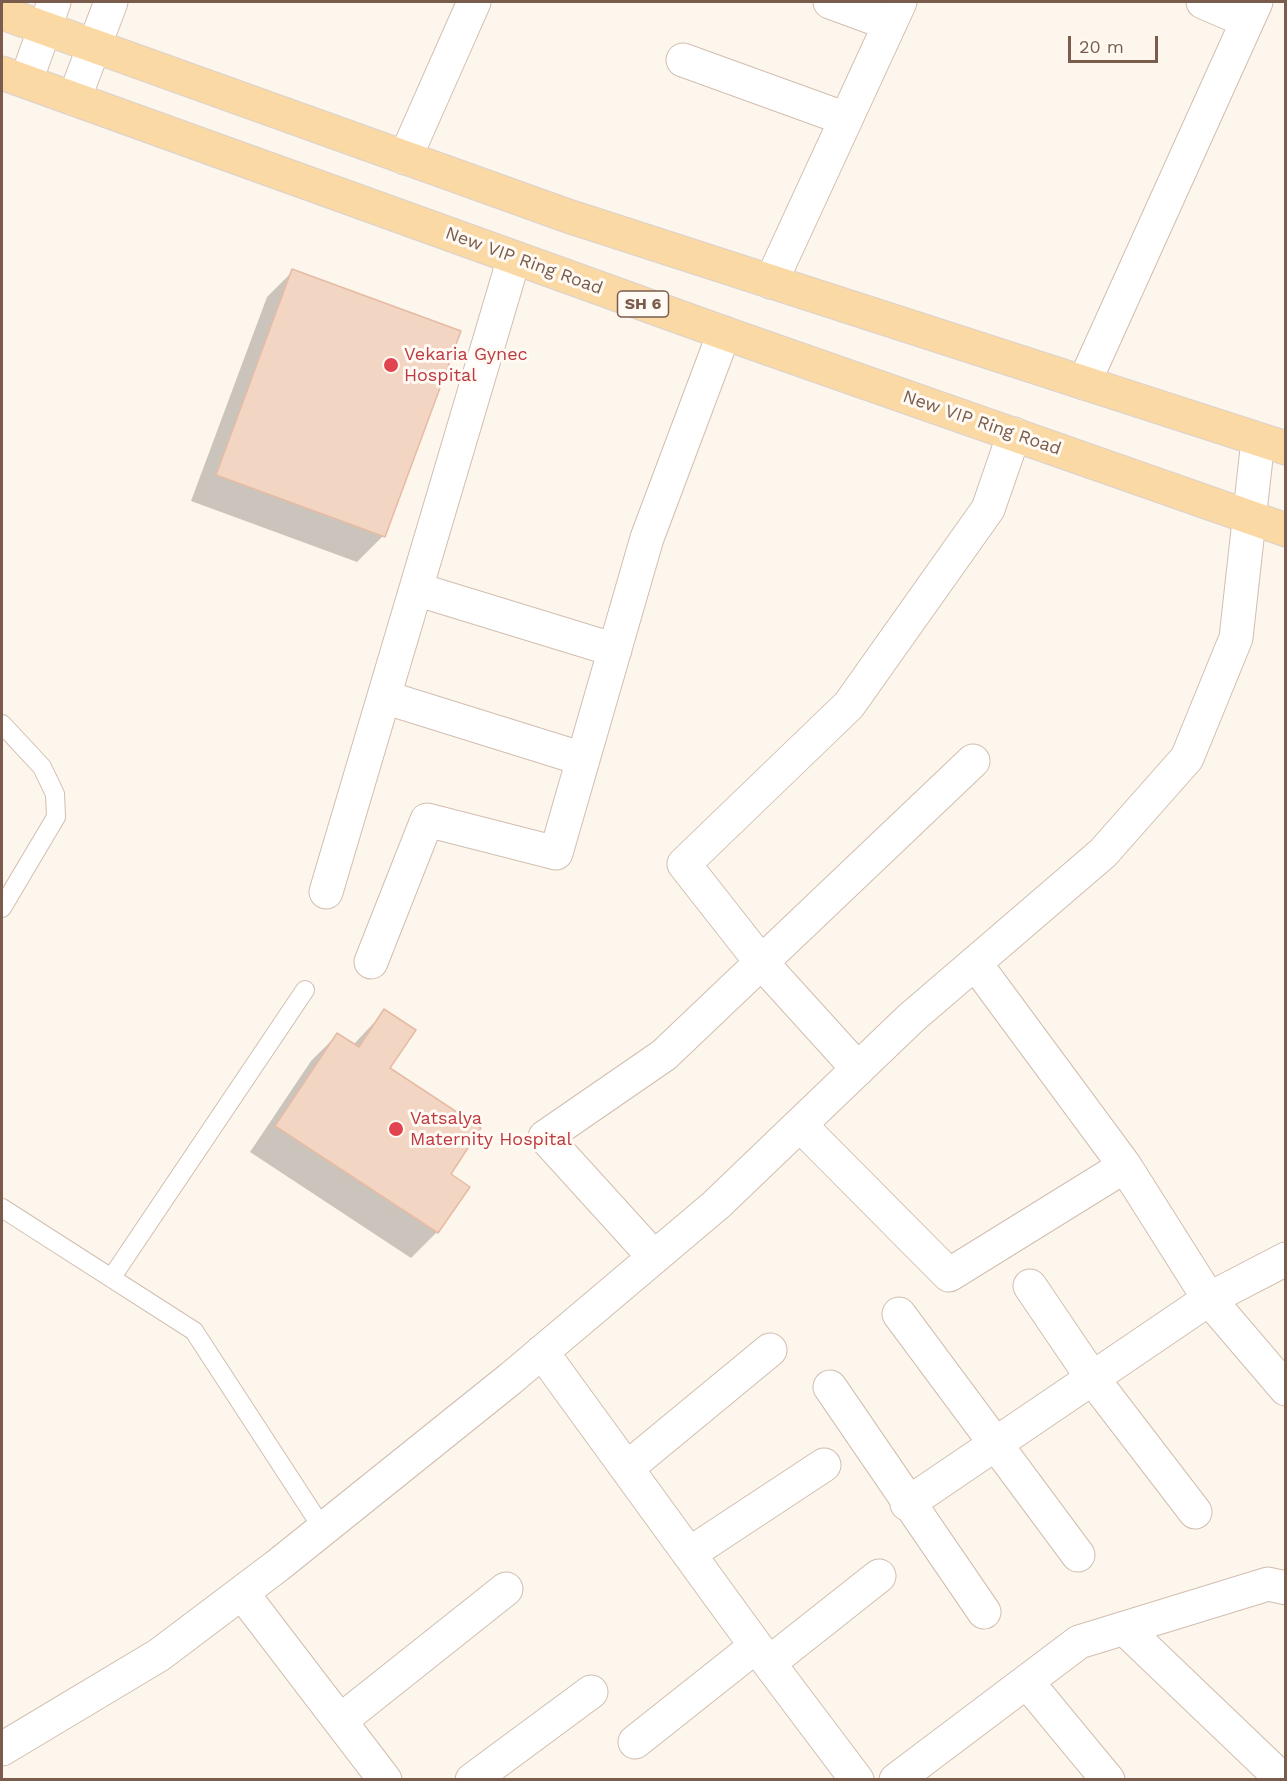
<!DOCTYPE html>
<html>
<head>
<meta charset="utf-8">
<style>
  body { margin:0 }
  #map { position:relative; width:1287px; height:1781px; overflow:hidden; background:#fdf6ec; font-family:"Work Sans",sans-serif }
  canvas { display:block }
  .frame { position:absolute; inset:0; border:3px solid #7a5c4d; pointer-events:none }
  .scale { position:absolute; left:1068px; top:36px; width:90px; height:27px; box-sizing:border-box; border:3px solid #7a5c4d; border-top:0; padding-left:8px; font-size:18px; line-height:21px; white-space:nowrap; color:#7a5c4d; -webkit-text-stroke:4px #fffaf3; paint-order:stroke }
</style>
</head>
<body>
<div id="map">
<canvas width="1287" height="1781"></canvas>
<div class="frame"></div>
<div class="scale">20 m</div>
</div>
<script>
const c = document.querySelector('canvas').getContext('2d');
c.lineJoin = 'round';
function fillPath(path, color) {
  c.fillStyle = color;
  c.fill(path, 'evenodd');
}
function shape(rows) {
  const path = new Path2D();
  for (const r of rows) {
    path.moveTo(r[0], r[1]);
    for (let i = 2; i < r.length; i += 2) path.lineTo(r[i], r[i + 1]);
  }
  return path;
}
function stroke(path, color, width, dash) {
  c.strokeStyle = color;
  c.lineWidth = width;
  c.lineCap = dash ? 'butt' : 'round';
  c.setLineDash(dash || []);
  c.stroke(path);
}
function label(font, color, halo, rows, align = 'center') {
  c.font = font + ' "Work Sans",sans-serif';
  c.lineWidth = 6;
  c.setLineDash([]);
  c.textBaseline = 'middle';
  c.strokeStyle = halo;
  c.fillStyle = color;
  for (const [text, x, y, turn = 0] of rows) {
    c.save();
    c.translate(x, y);
    c.rotate((+turn || 0) * Math.PI / 180);
    c.textAlign = isNaN(turn) ? turn : align;
    if (halo) c.strokeText(text, 0, 0);
    c.fillText(text, 0, 0);
    c.restore();
  }
}
fillPath(shape([
  [293,271,383,536,357,562,191,501,267,297],
  [385,1011,388,1068,449,1175,437,1232,411,1258,250,1152,311,1061,337,1035,353,1045]
]), '#0003');
const building = shape([
  [292,269,461,331,385,537,216,475,292,269],
  [384,1009,416,1030,390,1068,481,1128,451,1174,470,1187,438,1233,275,1126,337,1033,359,1047,384,1009]
]);
fillPath(building, '#f3d5c3');
stroke(building, '#e6bba3', 1.5);
const service = shape([
  [2,724,42,767,55,794,56,817,2,908],
  [2,1208,194,1331,323,1529],
  [112,1277,305,990]
]);
const minor = shape([
  [830,2,890,24],
  [1203,2,1247,21],
  [683,60,846,119],
  [405,158,474,2],
  [771,282,900,2],
  [1084,383,1256,2],
  [416,589,615,650],
  [384,697,583,759],
  [326,892,514,258],
  [371,962,427,820,556,853,647,538,724,333],
  [975,963,1125,1166],
  [858,1069,761,962,684,864,849,705,988,509,1014,434],
  [800,1125,949,1275,1125,1166,1209,1299,1286,1389],
  [654,1257,545,1137,664,1055,973,761],
  [1030,1286,1093,1379,1195,1512],
  [899,1314,1078,1555],
  [542,1352,756,1646,635,1742],
  [830,1387,984,1612],
  [627,1468,770,1350],
  [907,1504,1209,1299,1286,1259],
  [689,1554,824,1465],
  [242,1593,385,1780],
  [1124,1628,1283,1780],
  [756,1646,857,1780],
  [769,1663,879,1576],
  [1027,1682,1108,1780],
  [340,1721,506,1589],
  [472,1780,591,1692],
  [896,1780,1079,1642,1268,1584,1286,1588]
]);
const tertiary = shape([
  [26,81,54,2],
  [74,99,111,2],
  [2,1749,159,1655,277,1566,510,1379,716,1205,911,1018,1103,853,1187,758,1236,638,1258,440]
]);
const primary = shape([
  [2,13,568,216,1286,448],
  [2,73,724,333,1286,530]
]);
stroke(service, '#d1beb0', 20);
stroke(minor, '#d1beb0', 35);
stroke(tertiary, '#d1beb0', 35);
stroke(primary, '#dad1cd', 35);
stroke(service, '#fff', 18);
stroke(minor, '#fff', 33);
stroke(tertiary, '#fff', 33);
stroke(primary, '#fbd9a5', 33);
for (const [x, y, r, color] of [
  [391,365,8,"#e0444e"],
  [396,1129,8,"#e0444e"]
]) {
  const dot = new Path2D();
  dot.arc(x, y, r, 0, 2 * Math.PI);
  c.fillStyle = color;
  c.fill(dot);
  stroke(dot, '#fffaf3', 2);
}
for (const [x, y, w] of [
  [643,304,51]
]) {
  const box = new Path2D();
  box.roundRect(x - w / 2, y - 13, w, 26, 4.5);
  c.fillStyle = '#fffaf3';
  c.fill(box);
  stroke(box, '#7a5c4d', 1.5);
}
label('bold 16px', '#7a5c4d', null, [
  ["SH 6",643,304]
]);
label('18px', '#7a5c4d', '#fffaf3', [
  ["New VIP Ring Road",524,261,20],
  ["New VIP Ring Road",982,423,19]
]);
label('18px', '#be3a42', '#fffaf3', [
  ["Vekaria Gynec",404,355],
  ["Hospital",404,376],
  ["Vatsalya",410,1119],
  ["Maternity Hospital",410,1140]
], 'left');
</script>
</body>
</html>
